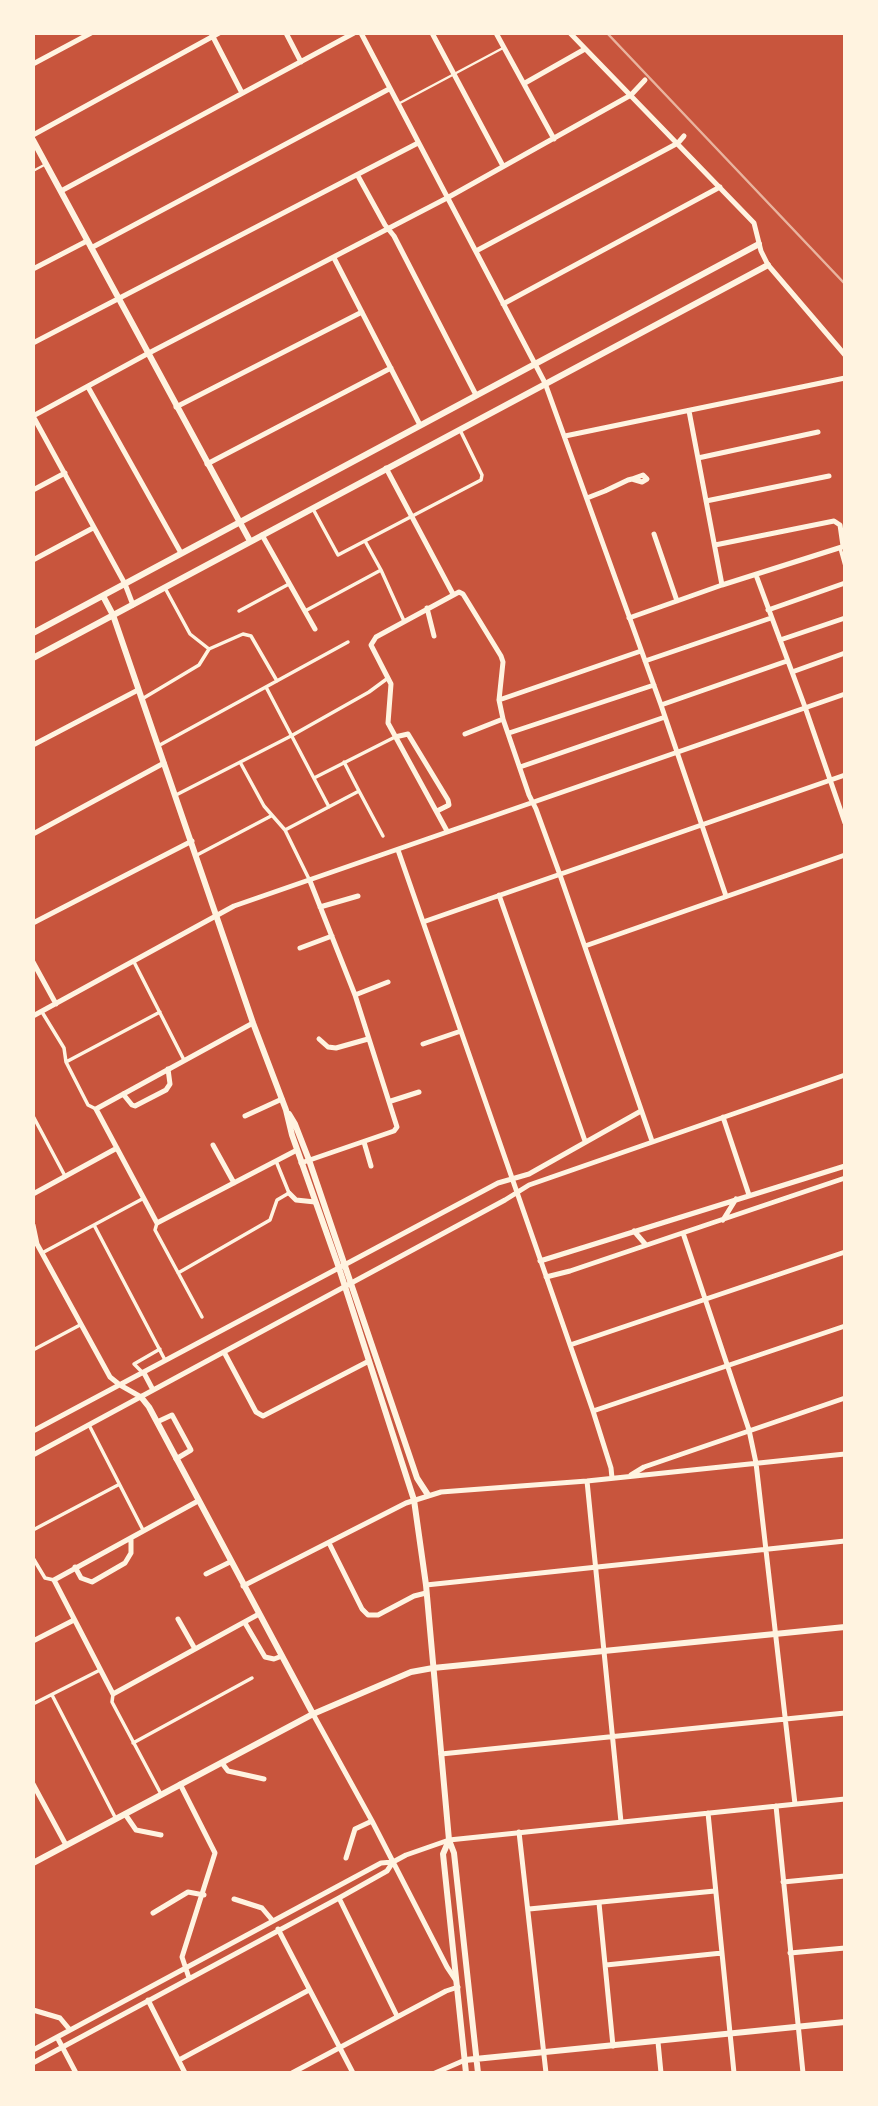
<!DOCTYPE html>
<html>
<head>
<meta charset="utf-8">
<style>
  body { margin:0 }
  #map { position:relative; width:878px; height:2106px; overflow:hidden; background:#c8553d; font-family:Ubuntu,sans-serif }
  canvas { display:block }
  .frame { position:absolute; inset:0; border:35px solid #fff3e0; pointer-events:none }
</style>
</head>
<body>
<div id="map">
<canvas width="878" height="2106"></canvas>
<div class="frame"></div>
</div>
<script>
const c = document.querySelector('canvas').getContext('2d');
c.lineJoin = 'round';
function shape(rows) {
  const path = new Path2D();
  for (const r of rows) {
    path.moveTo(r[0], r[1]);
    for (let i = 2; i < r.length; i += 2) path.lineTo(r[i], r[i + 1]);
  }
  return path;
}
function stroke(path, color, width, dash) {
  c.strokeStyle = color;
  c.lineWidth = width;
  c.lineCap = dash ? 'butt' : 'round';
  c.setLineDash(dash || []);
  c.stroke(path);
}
stroke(shape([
  [398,104,503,48],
  [33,171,46,164]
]), '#fff3e0', 2.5);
stroke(shape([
  [313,509,338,555,481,480,482,475,460,430],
  [365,541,381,570],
  [840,548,845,566],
  [239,611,289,584],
  [305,611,381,570,404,621],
  [209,649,243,634,251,636,277,681],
  [266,687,329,807],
  [142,699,199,665,209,649,190,634,165,588],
  [158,746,348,642],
  [240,762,264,806,285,830,309,879],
  [314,778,395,737],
  [359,791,383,836],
  [176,795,291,736,369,692,388,678],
  [285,830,359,791,344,762],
  [197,855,271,816],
  [134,962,184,1060],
  [42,1012,64,1048,66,1062,88,1105,96,1109],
  [66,1062,160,1012],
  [33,1116,65,1176],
  [157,1223,155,1230,202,1317],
  [94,1225,165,1360],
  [42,1253,144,1198],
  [178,1273,270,1220,277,1200,289,1193,276,1161],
  [33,1350,80,1325],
  [142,1372,134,1364,160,1349],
  [89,1425,143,1530],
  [33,1530,118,1485],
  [33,1558,45,1578,54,1580],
  [113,1694,112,1702,161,1794],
  [52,1695,115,1817],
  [33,1704,100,1670],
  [133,1743,252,1678]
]), '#fff3e0', 3.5);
stroke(shape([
  [211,33,242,93],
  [286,33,301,62],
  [361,33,545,383,661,705,726,896],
  [432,33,503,166],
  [496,33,554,139],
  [570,33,754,223,761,251,768,265,845,355],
  [33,64,91,33],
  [525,83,585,49],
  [33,135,219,33],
  [358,176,385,225,394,236,476,395],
  [61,191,354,33],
  [91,248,389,89],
  [476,251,678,143,684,136],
  [334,258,420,425],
  [33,269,87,241],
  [503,304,720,187],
  [33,343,418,143],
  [88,387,181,553],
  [176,407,362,312],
  [689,411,722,585],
  [565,436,845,378],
  [698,458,818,432],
  [207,464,391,368],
  [386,468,453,594],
  [33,490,65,473],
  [587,498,605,491,628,480,632,479,643,475,647,479,642,482,632,479],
  [706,501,829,476],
  [654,534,677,601],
  [262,535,315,629],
  [715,545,834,521,840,525,843,546],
  [33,560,93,528],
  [756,575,805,707,845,823],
  [133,605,125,584,33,416,147,354,447,198,631,95,645,80],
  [427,608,434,636],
  [768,610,845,583],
  [629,618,722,585,845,546],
  [780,640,845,618],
  [645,661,771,618],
  [792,672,845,653],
  [499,700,641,651],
  [661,705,787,661],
  [509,733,654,685],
  [465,734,503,719],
  [395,737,408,734,448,800,449,805,437,811],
  [33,745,138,690],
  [520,767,665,717],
  [447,831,388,723,391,684,371,645,376,637,459,592,463,594,501,656,503,662,499,700,503,719,529,795,536,809,560,875,652,1141],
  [33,834,164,763],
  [398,850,593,1411,611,1468,612,1478],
  [499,895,585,1141],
  [320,907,358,896],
  [423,922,845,775],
  [33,923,192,841],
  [585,946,845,855],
  [300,948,332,936],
  [33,962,56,1004],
  [355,995,388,982],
  [33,1016,234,906,845,694],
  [253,1023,96,1109,157,1223,297,1150],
  [319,1039,328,1047,336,1048,368,1039],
  [423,1044,461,1031],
  [123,1094,132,1105,135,1106,166,1090,170,1084,168,1069],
  [391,1101,419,1092],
  [245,1116,282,1099],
  [723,1117,749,1195],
  [364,1142,371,1166],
  [213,1145,234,1183],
  [301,1163,394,1131,397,1127,355,995,310,881],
  [289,1193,296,1200,315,1202],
  [33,1194,117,1148],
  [723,1220,736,1199],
  [33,1225,37,1244,110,1377,120,1385,141,1397],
  [634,1231,646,1245],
  [683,1233,749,1430,756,1463,795,1804],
  [540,1261,845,1166],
  [546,1277,570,1271,845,1178],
  [570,1345,845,1252],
  [224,1352,256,1412,263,1416,369,1361],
  [144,1373,153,1390],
  [593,1411,845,1326],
  [157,1422,172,1415,191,1450,176,1459],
  [33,1431,498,1183,529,1174,641,1111],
  [33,1455,505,1200,529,1185,845,1075],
  [631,1475,644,1467,845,1398],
  [587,1481,621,1822],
  [198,1501,54,1580,113,1694,259,1614],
  [329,1543,362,1609,368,1615,378,1615,414,1596,426,1593],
  [75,1567,81,1578,92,1582,125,1563,131,1553,131,1538],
  [206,1574,230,1562],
  [426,1585,845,1541],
  [243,1586,406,1503,441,1492,587,1481,845,1454],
  [178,1619,195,1649],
  [245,1623,265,1657,274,1659,282,1656],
  [33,1641,74,1620],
  [313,1714,372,1821,447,1967,455,1979],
  [441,1754,845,1713],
  [222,1763,228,1771,264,1779],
  [33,1784,66,1845],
  [180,1784,215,1853,182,1957,189,1978],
  [776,1806,803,2073],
  [708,1813,734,2073],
  [125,1814,136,1830,161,1835],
  [519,1832,546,2073],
  [346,1858,355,1829,372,1821],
  [783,1882,845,1876],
  [339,1898,397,2016],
  [234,1899,262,1908,273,1921],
  [599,1903,613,2046],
  [529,1909,715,1891],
  [153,1913,188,1892,204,1895],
  [278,1929,353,2073],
  [790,1953,845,1948],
  [606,1965,722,1953],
  [148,2000,185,2073],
  [33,2010,60,2018,70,2030],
  [57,2037,76,2073],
  [658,2042,661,2073],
  [33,2050,381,1863,393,1862,406,1855,449,1840,845,1799],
  [179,2060,309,1990],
  [33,2063,339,1898,387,1871,393,1862],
  [292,2073,446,1991,458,1987],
  [435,2073,465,2060]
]), '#fff3e0', 5);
stroke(shape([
  [33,140,250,541],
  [103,596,113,615,253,1023,286,1110,292,1135,339,1268,414,1500,426,1585,449,1840,454,1853,478,2073],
  [33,633,759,244],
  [33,658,768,265],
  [289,1114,295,1124,309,1160,417,1478,428,1495],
  [141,1397,149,1407,313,1714],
  [449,1840,443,1854,466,2073],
  [33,1863,313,1714,411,1672,433,1668,845,1627],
  [465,2060,845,2022]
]), '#fff3e0', 6);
stroke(shape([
  [607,33,845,284]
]), '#e9b49f', 2.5);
</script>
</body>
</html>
